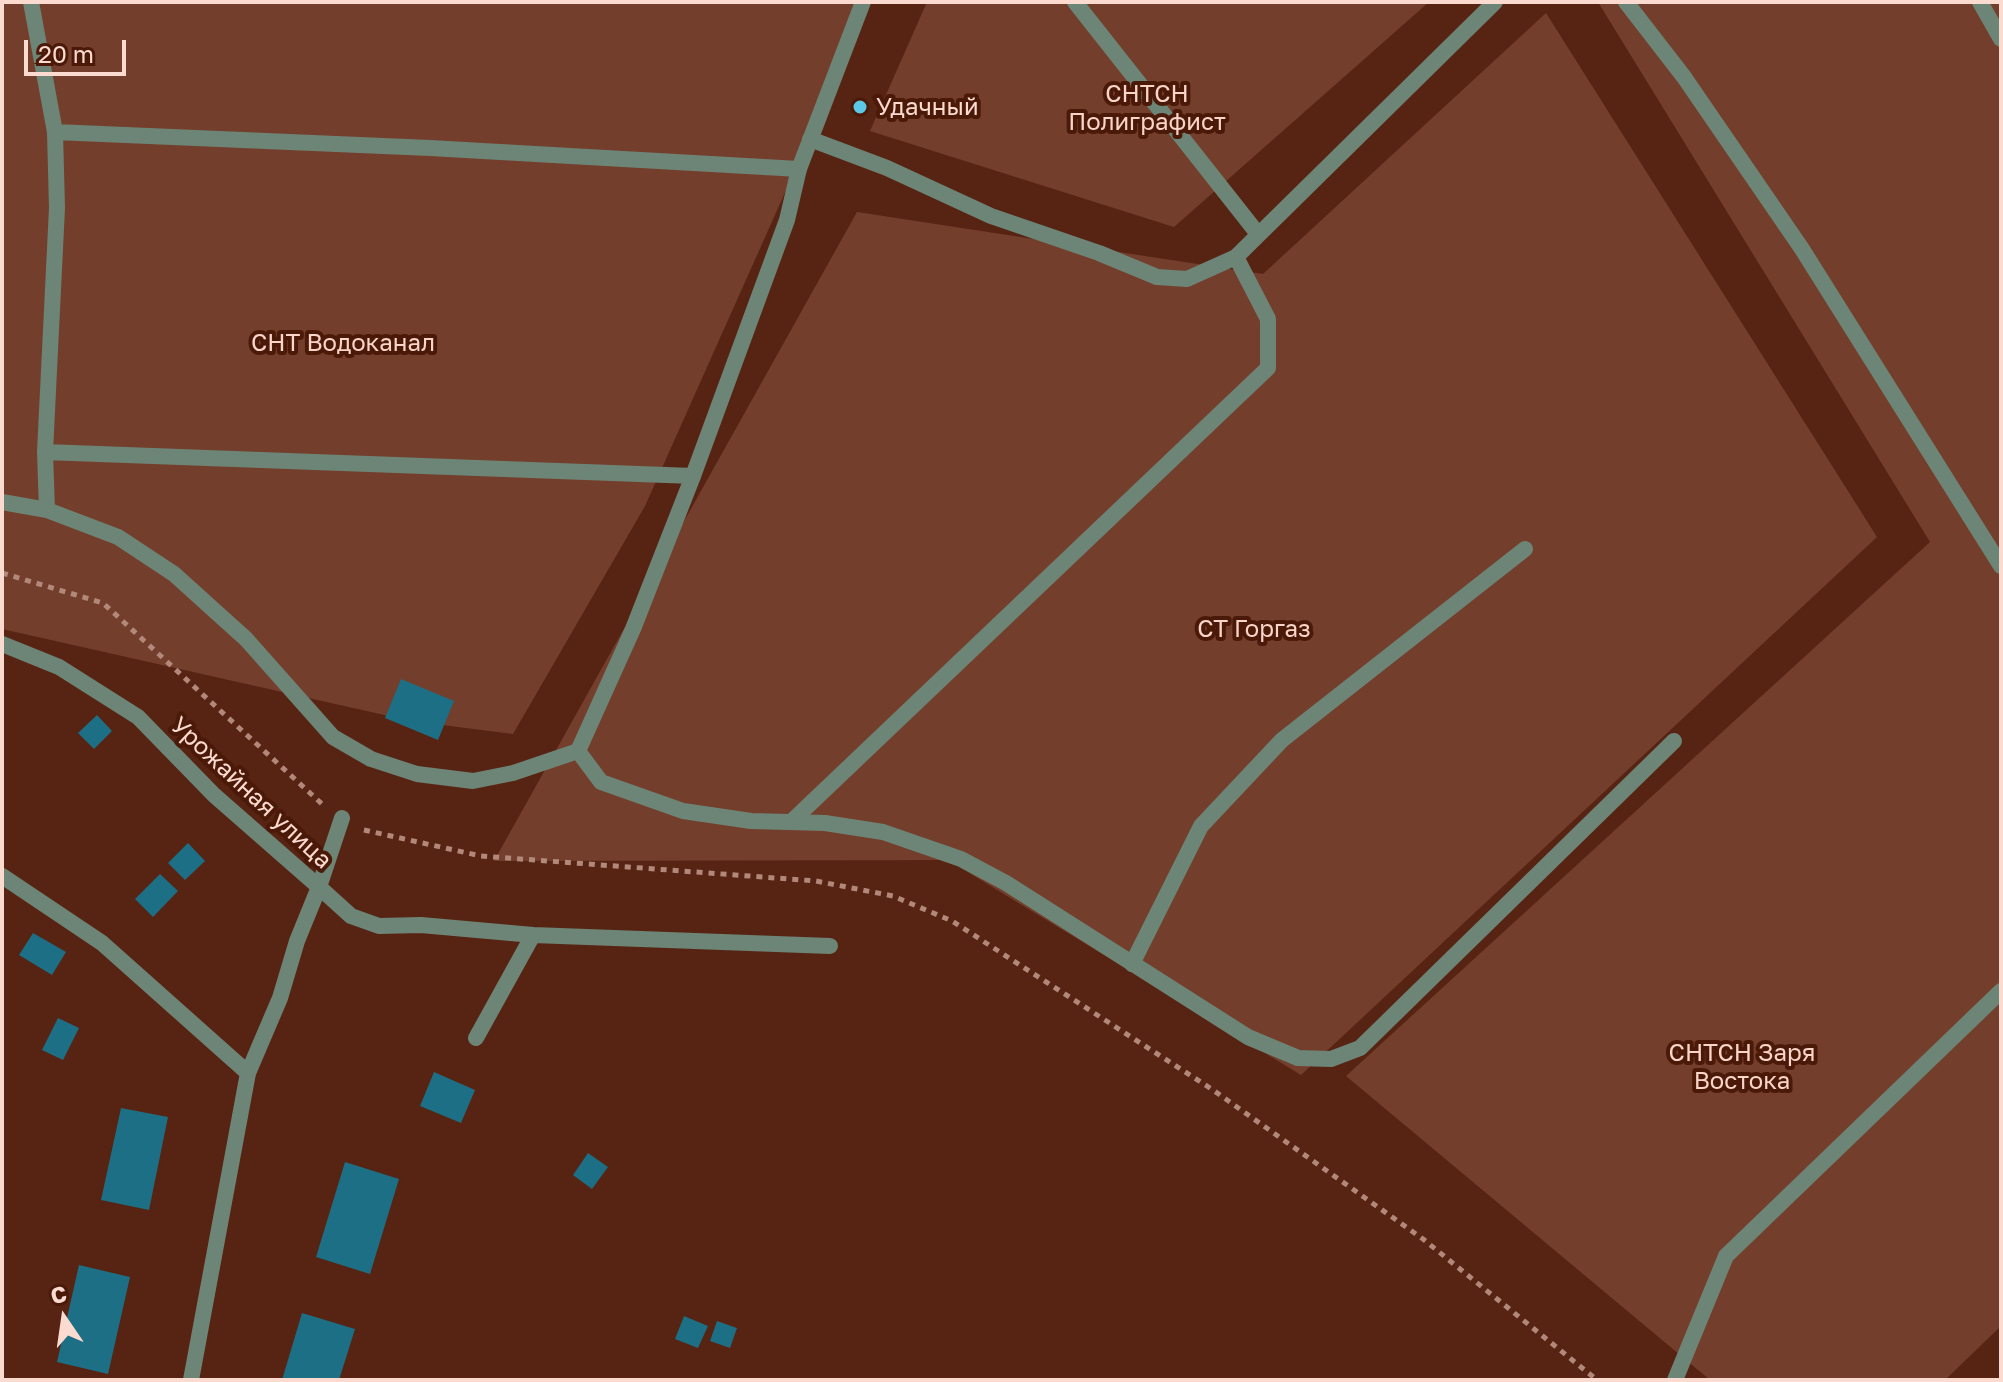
<!DOCTYPE html>
<html>
<head>
<meta charset="utf-8">
<style>
  body { margin:0 }
  #map { position:relative; width:2003px; height:1382px; overflow:hidden; background:#572413; font-family:"Golos Text",sans-serif }
  canvas { display:block }
  .frame { position:absolute; inset:0; border:4px solid #fbdacf; pointer-events:none }
  .north { position:absolute; left:24px; top:1278px; width:80px; height:80px; -webkit-text-stroke:6px #4b1908; paint-order:stroke; rotate:347deg; font-size:22px; font-weight:700; line-height:32px; text-align:center; color:#fbdacf }
  .north::after { content:''; display:block; margin:auto; width:28px; height:36px; background:#fbdacf; clip-path:polygon(50% 0,100% 100%,50% 72%,0 100%) }
  .scale { position:absolute; left:24px; top:40px; width:102px; height:36px; box-sizing:border-box; border:4px solid #fbdacf; border-top:0; padding-left:10px; font-size:24px; line-height:28px; white-space:nowrap; color:#fbdacf; -webkit-text-stroke:6px #4b1908; paint-order:stroke }
</style>
</head>
<body>
<div id="map">
<canvas width="2003" height="1382"></canvas>
<div class="frame"></div>
<div class="north">С</div>
<div class="scale">20 m</div>
</div>
<script>
const c = document.querySelector('canvas').getContext('2d');
c.lineJoin = 'round';
function fillPath(path, color) {
  c.fillStyle = color;
  c.fill(path, 'evenodd');
}
function shape(rows) {
  const path = new Path2D();
  for (const r of rows) {
    path.moveTo(r[0], r[1]);
    for (let i = 2; i < r.length; i += 2) path.lineTo(r[i], r[i + 1]);
  }
  return path;
}
function stroke(path, color, width, dash) {
  c.strokeStyle = color;
  c.lineWidth = width;
  c.lineCap = dash ? 'butt' : 'round';
  c.setLineDash(dash || []);
  c.stroke(path);
}
function label(font, color, halo, rows, align = 'center') {
  c.font = font + ' "Golos Text",sans-serif';
  c.lineWidth = 8;
  c.setLineDash([]);
  c.textBaseline = 'middle';
  c.strokeStyle = halo;
  c.fillStyle = color;
  for (const [text, x, y, turn = 0] of rows) {
    c.save();
    c.translate(x, y);
    c.rotate((+turn || 0) * Math.PI / 180);
    c.textAlign = isNaN(turn) ? turn : align;
    if (halo) c.strokeText(text, 0, 0);
    c.fillText(text, 0, 0);
    c.restore();
  }
}
fillPath(shape([
  [2,2,870,2,645,506,513,734,411,721,2,629],
  [927,2,1429,2,1174,227,870,131],
  [1598,2,2001,2,2001,1326,1945,1380,1710,1380,1346,1076,1930,542],
  [1546,13,1877,537,1301,1075,948,860,494,861,857,212,1263,274]
]), '#743e2c');
fillPath(shape([
  [401,679,454,701,438,740,385,718],
  [97,715,112,731,94,749,78,733],
  [188,843,205,861,185,880,168,863],
  [160,874,178,891,153,917,135,899],
  [33,933,66,952,52,975,19,955],
  [58,1018,79,1028,63,1060,42,1050],
  [434,1072,475,1090,461,1123,420,1106],
  [121,1108,168,1117,149,1210,101,1200],
  [588,1153,608,1167,592,1189,573,1175],
  [345,1162,399,1179,370,1274,316,1257],
  [79,1265,130,1277,108,1374,57,1362],
  [302,1313,355,1329,339,1380,282,1380],
  [684,1316,708,1326,698,1348,675,1339],
  [717,1321,737,1328,730,1348,710,1341]
]), '#1c6f84');
stroke(shape([
  [2,573,103,603,322,804],
  [364,830,481,856,816,881,893,896,952,921,1213,1090,1423,1239,1597,1380]
]), '#b1887a', 5, [6, 6]);
stroke(shape([
  [31,2,55,132,57,208,45,452,47,510],
  [1075,2,1258,234],
  [1626,2,1684,77,1802,249,2001,566],
  [1980,2,2001,39],
  [55,132,430,148,799,169],
  [45,452,693,476],
  [578,751,601,782,683,811,751,821,825,823,883,832,961,859,1006,883,1248,1037,1298,1058,1331,1059,1360,1048,1674,741],
  [342,818,319,887,351,916,379,926,421,925,533,935,476,1038],
  [791,822,1268,368,1268,319,1236,257],
  [2,876,102,943,248,1073],
  [533,935,830,946],
  [1132,964,1201,826,1282,740,1525,549],
  [1675,1380,1726,1256,2001,991]
]), '#6c8576', 16);
stroke(shape([
  [810,139,887,168,991,216,1099,253,1157,277,1187,279,1236,257,1495,2],
  [2,502,47,510,118,537,174,574,246,639,333,737,371,759,417,774,473,781,513,773,578,751,633,629,693,476,787,220,799,169,863,2],
  [2,644,59,667,138,717,214,795,319,887,297,941,280,998,248,1073,191,1380]
]), '#6c8576', 16);
for (const [x, y, r, color] of [
  [860,107,8,"#5ac8e6"]
]) {
  const dot = new Path2D();
  dot.arc(x, y, r, 0, 2 * Math.PI);
  c.fillStyle = color;
  c.fill(dot);
  stroke(dot, '#4b1908', 3);
}
label('24px', '#f9d4c8', '#4b1908', [
  ["СНТСН",1147,94],
  ["Полиграфист",1147,122],
  ["СНТ Водоканал",343,343],
  ["СТ Горгаз",1254,629],
  ["СНТСН Заря",1742,1053],
  ["Востока",1742,1081]
]);
label('24px', '#fbdacf', '#4b1908', [
  ["Удачный",876,107]
], 'left');
label('24px', '#fbdacf', '#4b1908', [
  ["Урожайная улица",251,793,43]
]);
</script>
</body>
</html>
